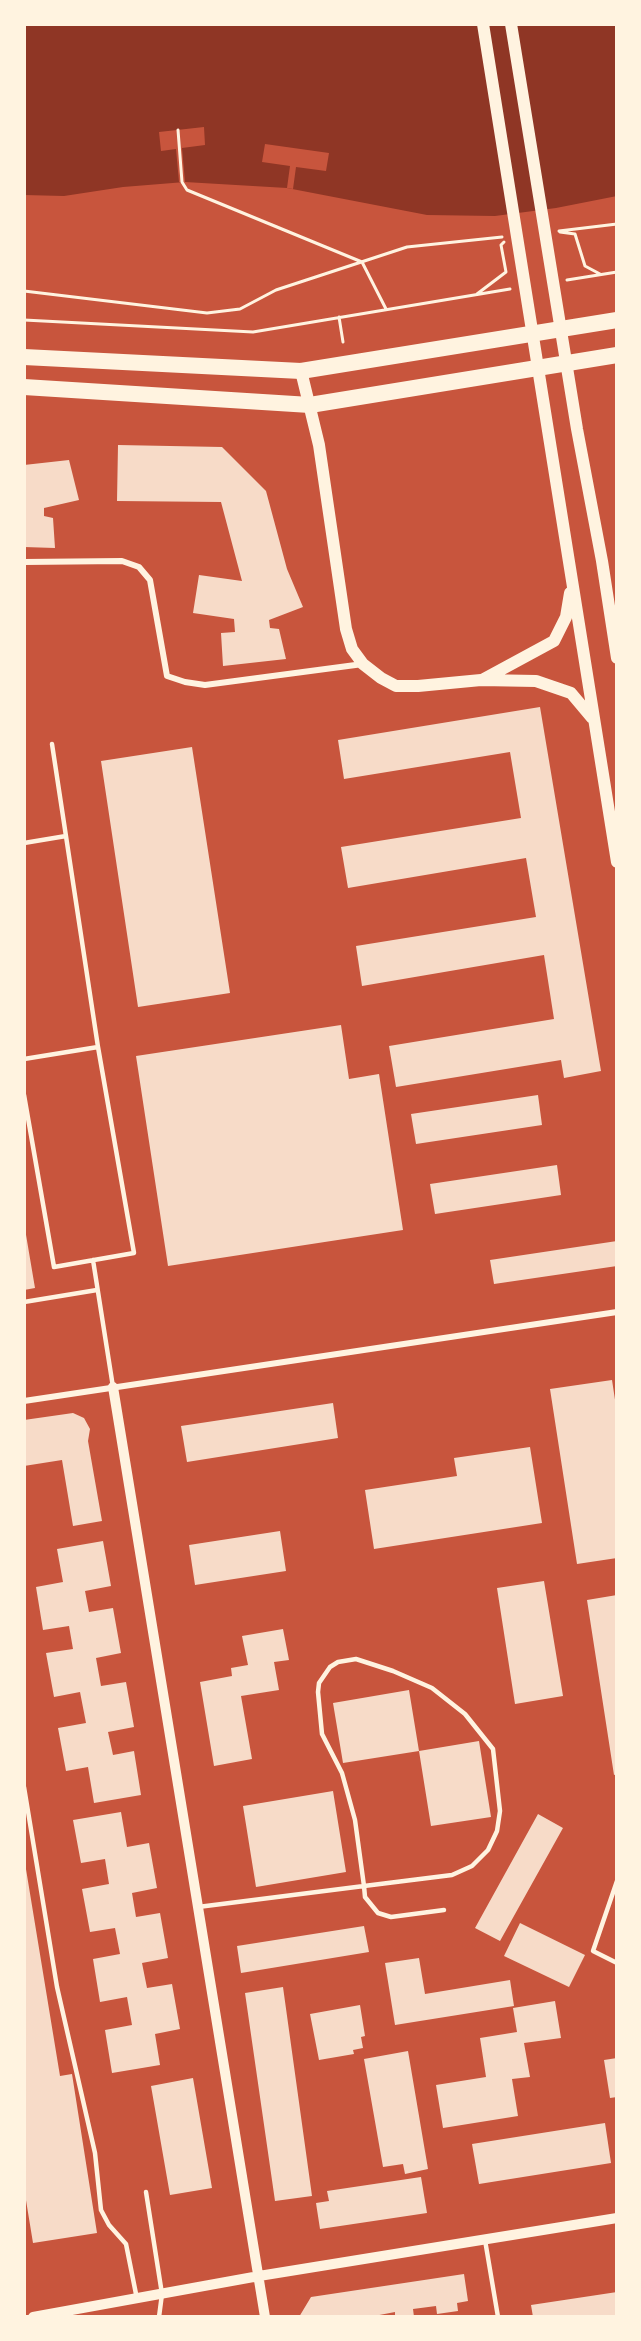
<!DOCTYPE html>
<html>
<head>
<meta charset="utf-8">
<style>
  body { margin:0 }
  #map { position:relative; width:641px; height:2341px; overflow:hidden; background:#c8553d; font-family:Commissioner,sans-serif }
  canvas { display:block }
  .frame { position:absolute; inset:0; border:26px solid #fff3e0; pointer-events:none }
</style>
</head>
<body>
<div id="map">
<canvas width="641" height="2341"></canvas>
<div class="frame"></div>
</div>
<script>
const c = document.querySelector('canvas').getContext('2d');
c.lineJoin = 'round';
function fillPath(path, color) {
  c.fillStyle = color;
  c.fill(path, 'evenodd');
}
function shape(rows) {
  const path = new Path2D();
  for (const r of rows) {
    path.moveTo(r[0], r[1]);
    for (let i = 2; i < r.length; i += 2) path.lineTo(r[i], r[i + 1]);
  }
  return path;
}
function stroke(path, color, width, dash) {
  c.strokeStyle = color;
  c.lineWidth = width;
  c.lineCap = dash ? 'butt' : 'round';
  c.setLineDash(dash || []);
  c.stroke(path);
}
fillPath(shape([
  [24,24,617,24,617,196,556,208,495,216,427,215,287,188,185,182,123,187,64,196,24,195]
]), '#8f3625');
fillPath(shape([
  [204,127,205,145,182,148,185,182,179,182,176,149,161,151,159,132],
  [265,144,329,153,326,171,296,167,293,189,287,188,290,166,262,162]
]), '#c8553d');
fillPath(shape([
  [118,445,222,447,266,491,287,569,303,607,269,620,270,628,279,629,286,659,223,666,221,633,235,632,234,619,193,613,199,575,242,581,221,502,117,501],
  [69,460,79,500,44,508,44,516,53,518,55,548,24,547,24,465],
  [540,707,601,1071,564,1078,561,1060,396,1087,389,1046,554,1019,544,955,362,986,356,946,536,917,526,858,348,888,341,847,521,818,510,752,344,779,338,740],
  [192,747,230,993,138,1007,101,761],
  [341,1025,349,1079,379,1074,403,1230,168,1266,136,1056],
  [538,1095,542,1125,416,1144,411,1114],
  [557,1165,561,1195,435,1214,430,1184],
  [24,1223,35,1288,24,1290],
  [617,1241,617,1266,494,1284,490,1260],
  [612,1380,617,1413,617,1558,577,1564,550,1389],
  [333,1403,338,1438,187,1462,181,1426],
  [73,1413,84,1418,90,1429,88,1441,102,1521,73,1526,62,1460,24,1466,24,1420],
  [530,1447,542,1523,374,1549,365,1490,457,1476,454,1458],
  [280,1531,286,1571,195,1585,189,1545],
  [103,1541,111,1586,85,1591,89,1612,113,1608,121,1653,96,1658,101,1686,126,1682,134,1727,108,1732,113,1755,134,1751,141,1795,94,1803,88,1767,66,1771,58,1728,86,1723,80,1692,54,1697,46,1653,73,1649,69,1626,43,1630,36,1587,63,1582,57,1549],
  [544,1581,563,1696,515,1704,497,1588],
  [617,1595,617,1774,614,1775,587,1600],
  [283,1629,289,1660,274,1662,279,1690,241,1696,252,1759,214,1766,200,1682,232,1676,231,1668,248,1665,242,1636],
  [409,1690,419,1751,343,1763,333,1703],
  [479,1741,491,1817,431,1826,419,1751],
  [333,1791,346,1872,256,1887,243,1806],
  [121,1812,127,1847,149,1843,157,1888,132,1893,136,1917,160,1913,168,1958,142,1963,147,1988,172,1984,180,2029,155,2034,160,2065,112,2073,105,2030,132,2025,127,1997,100,2002,93,1959,120,1954,115,1928,90,1932,82,1889,109,1884,105,1859,81,1863,73,1820],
  [538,1814,563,1828,500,1941,475,1928],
  [24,1857,60,2076,72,2074,97,2233,33,2243,24,2188],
  [520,1923,585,1955,569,1987,504,1956],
  [364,1926,369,1952,241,1973,237,1946],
  [419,1958,425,1994,510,1980,514,2006,395,2025,385,1963],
  [283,1987,312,2196,275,2201,245,1993],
  [555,2001,561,2038,524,2043,530,2077,512,2079,518,2116,443,2128,436,2085,486,2077,480,2038,517,2032,513,2008],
  [360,2005,365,2036,361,2037,363,2048,353,2050,354,2054,319,2060,310,2014],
  [408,2051,428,2169,405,2174,403,2164,383,2167,364,2059],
  [617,2058,617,2097,610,2098,604,2060],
  [193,2078,212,2188,170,2195,151,2086],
  [605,2123,611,2163,479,2184,472,2144],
  [421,2177,427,2213,320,2229,316,2203,329,2201,327,2191],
  [464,2274,468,2301,457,2303,458,2311,437,2314,436,2306,413,2309,414,2317,395,2317,395,2312,369,2317,299,2317,311,2297],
  [617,2292,617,2317,533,2317,531,2305]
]), '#f7dbc8');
stroke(shape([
  [178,130,182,182,187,190,362,262,386,309],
  [559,231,617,224],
  [560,232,575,234,585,266,600,274],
  [567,280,617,272],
  [24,291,207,313,240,309,276,290,407,247,502,237],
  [477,294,506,272,501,245,504,242],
  [339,317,343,342],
  [24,320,253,332,510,289]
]), '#fff3e0', 3);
stroke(shape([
  [52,744,98,1047],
  [24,843,66,836],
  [24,1059,98,1047,134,1253,54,1267,24,1095],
  [93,1260,113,1387],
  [24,1302,97,1290],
  [24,1787,57,1987,95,2153,101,2210,109,2225,126,2244,137,2299],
  [617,1881,593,1951,617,1963],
  [198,1907,364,1886,452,1875,472,1866,488,1850,497,1831,500,1811,493,1749,465,1714,432,1688,393,1671,356,1659,338,1662,330,1667,319,1683,318,1692,322,1734,342,1773,355,1820,364,1886,365,1897,378,1913,391,1917,444,1910],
  [146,2192,162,2294,159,2317],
  [485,2240,498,2317]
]), '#fff3e0', 4.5);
stroke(shape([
  [24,562,122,561,139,567,150,580,167,676,185,682,205,685,363,664],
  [24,1401,617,1312]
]), '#fff3e0', 6);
stroke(shape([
  [113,1387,265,2317],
  [33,2317,259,2276,617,2218]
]), '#fff3e0', 10);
stroke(shape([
  [483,24,617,862],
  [511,24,577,429,602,561,617,658],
  [301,371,319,445,346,629,352,649,363,664,381,678,396,686,418,686,481,680,536,681,571,693,592,718],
  [482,680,554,641,566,617,570,593]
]), '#fff3e0', 12);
stroke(shape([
  [24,357,301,371,617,320],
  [24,387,310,405,617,355]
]), '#fff3e0', 16);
</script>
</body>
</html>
